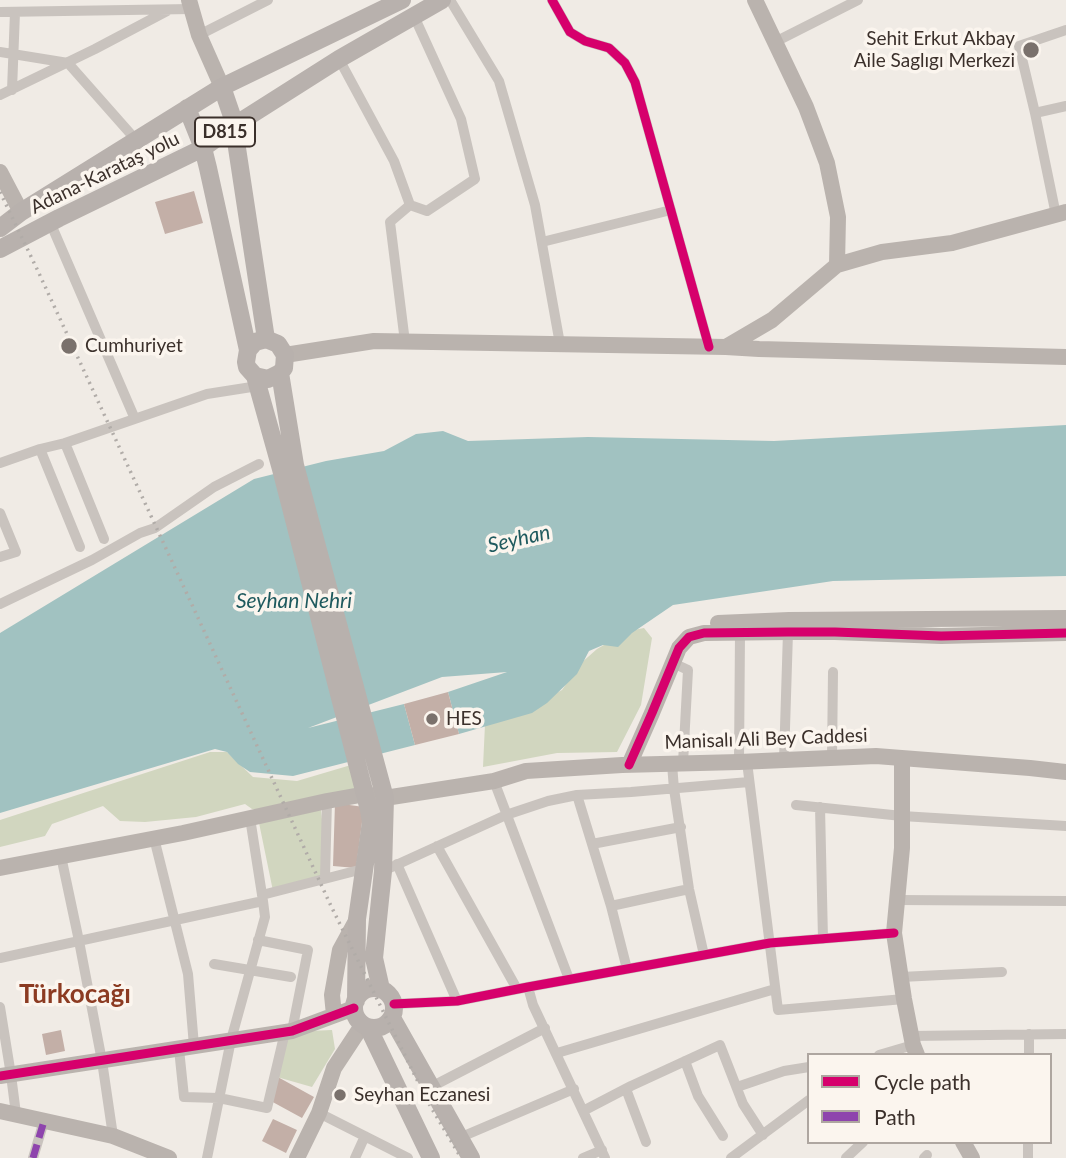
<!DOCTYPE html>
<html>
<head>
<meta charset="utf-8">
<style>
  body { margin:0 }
  #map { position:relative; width:1066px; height:1158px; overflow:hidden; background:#f0ebe5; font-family:Lato,sans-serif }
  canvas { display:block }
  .legend { position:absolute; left:807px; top:1053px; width:245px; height:91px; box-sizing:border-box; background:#fbf5ee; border:2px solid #aea6a0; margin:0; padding:9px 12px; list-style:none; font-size:21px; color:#3b302b }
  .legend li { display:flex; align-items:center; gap:14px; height:35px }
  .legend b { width:35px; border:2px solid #aea6a0 }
</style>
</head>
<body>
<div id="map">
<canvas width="1066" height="1158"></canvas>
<ul class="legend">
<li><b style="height:9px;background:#d6006c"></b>Cycle path</li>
<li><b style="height:9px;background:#8e44ad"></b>Path</li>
</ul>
</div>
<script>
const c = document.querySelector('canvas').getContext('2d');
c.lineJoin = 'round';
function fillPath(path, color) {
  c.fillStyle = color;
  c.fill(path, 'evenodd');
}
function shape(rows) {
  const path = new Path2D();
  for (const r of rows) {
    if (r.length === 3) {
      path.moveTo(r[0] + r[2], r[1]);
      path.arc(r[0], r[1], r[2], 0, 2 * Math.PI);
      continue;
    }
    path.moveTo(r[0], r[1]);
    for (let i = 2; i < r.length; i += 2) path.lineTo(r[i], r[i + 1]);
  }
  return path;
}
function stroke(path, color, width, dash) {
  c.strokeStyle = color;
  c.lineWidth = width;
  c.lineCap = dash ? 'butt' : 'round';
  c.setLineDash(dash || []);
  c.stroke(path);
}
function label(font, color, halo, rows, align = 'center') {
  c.font = font + ' Lato,sans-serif';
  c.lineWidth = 7;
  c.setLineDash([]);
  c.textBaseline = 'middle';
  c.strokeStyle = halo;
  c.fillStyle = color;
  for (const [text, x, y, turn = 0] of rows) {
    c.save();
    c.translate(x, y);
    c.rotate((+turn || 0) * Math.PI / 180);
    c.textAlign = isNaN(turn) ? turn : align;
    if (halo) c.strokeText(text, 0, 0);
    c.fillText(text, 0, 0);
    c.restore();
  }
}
fillPath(shape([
  [644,628,652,638,641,705,617,752,557,753,483,767,485,724,522,710,562,690,580,664,597,649,628,631],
  [210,752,227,752,253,777,297,781,351,765,355,789,271,811,252,809,245,804,196,817,145,822,120,821,103,806,52,824,45,836,0,847,0,820],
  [321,810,328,874,273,891,258,818],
  [332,1030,335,1049,312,1087,277,1077,286,1032]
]), '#d1d6bf');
fillPath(shape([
  [1066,425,1066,576,833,581,673,605,632,633,618,647,603,645,589,651,577,674,547,703,532,713,459,734,448,692,507,672,442,677,308,728,404,704,415,745,293,776,250,772,238,764,227,752,215,749,0,813,0,633,254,479,326,461,384,451,416,434,443,431,468,441,588,437,774,441]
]), '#a1c2c1');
fillPath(shape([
  [194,191,203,223,165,234,155,202],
  [448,692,459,734,415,745,404,704],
  [335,803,364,807,356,868,333,866],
  [61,1030,65,1051,46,1055,42,1034],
  [276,1076,314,1097,302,1118,269,1100],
  [273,1119,297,1130,286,1153,262,1141]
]), '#c3afa7');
stroke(shape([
  [450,0,499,81,535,205,560,344],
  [552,0,570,32,585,41,609,48,625,63,635,82,709,347],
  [0,12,191,9],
  [199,35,268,0],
  [775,42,858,0],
  [0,52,68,63,136,140],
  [339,59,394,161,410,205,390,222,405,342],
  [12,90,15,12],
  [0,95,95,49,167,11],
  [1035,113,1066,106],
  [410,205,427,211,475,179,461,119,414,16],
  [1056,215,1035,113,1019,46,1066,30],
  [50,222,135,419],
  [542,242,671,210],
  [65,443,104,539],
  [40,449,80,547],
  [0,463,40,449,65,443,207,394,258,386],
  [0,513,16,552,0,557],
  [0,604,92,560,140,533,155,528,214,487,259,464],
  [673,663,688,670,683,763],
  [832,758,833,672],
  [784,760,788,632],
  [739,762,740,633],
  [747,762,778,1010,904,999],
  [672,764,674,789,689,889,704,955],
  [494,781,569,979],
  [577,795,611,906,627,969],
  [796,805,902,816,1066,826],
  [820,807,823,939],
  [154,838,188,974,194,1046],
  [592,844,681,827],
  [437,846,517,989],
  [61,856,79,941,102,1061,113,1136],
  [397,864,457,1001],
  [383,871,506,815,548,801,577,795,631,792,749,782],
  [325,877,327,801],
  [262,895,363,869],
  [897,900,1066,901],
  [611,906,689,889],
  [258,940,308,950,292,1031],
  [0,958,263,901,250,818],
  [214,964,291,977],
  [901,977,1002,972],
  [528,987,533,1005,605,1158],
  [394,1004,457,1001,528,987,770,943,894,933],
  [0,1007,11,1075,16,1114],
  [911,1036,1066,1034],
  [179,1049,184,1097,219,1098,267,1108,285,1032],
  [557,1053,775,989],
  [879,1055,913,1045],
  [1029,1055,1029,1034],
  [685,1061,698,1096,723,1136],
  [431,1087,545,1028],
  [737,1087,784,1071,809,1067],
  [626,1089,646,1142],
  [583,1111,631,1086,720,1045,743,1104,763,1135],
  [319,1113,408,1158],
  [459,1138,574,1089],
  [33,1158,44,1121],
  [207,1158,231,1040,265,917,263,901],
  [355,1158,365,1136],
  [583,1158,602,1150],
  [731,1158,809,1100],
  [846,1158,863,1142],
  [924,1158,927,1155],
  [1028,1158,1028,1142]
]), '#c9c3be', 10);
stroke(shape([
  [189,0,199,35,222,87],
  [755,0,806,107,827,163,838,217,837,265],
  [0,172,21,212],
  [726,347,759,349,1066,357],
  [285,355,374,341,726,347,772,320,837,265,882,252,952,243,1066,212],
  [718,623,789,620,1066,618],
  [902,758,902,848,894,933,904,999,913,1045,917,1055],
  [629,765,652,713,679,648,689,637,704,633,788,632,835,632,941,636,1066,633],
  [0,868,183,833,327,801,366,794,385,798,494,781,526,771,622,765,739,762,876,756,1030,768,1066,772],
  [334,1015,332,995,340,950,357,919],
  [0,1076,292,1031,354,1008],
  [0,1111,113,1136,169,1158],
  [963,1142,972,1158],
  [297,1158,319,1113,334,1068,363,1024]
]), '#bab3ae', 16);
stroke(shape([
  [222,87,235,125,237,148,266,339],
  [187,108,203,148,208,168,248,350],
  [0,228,21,212,222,87,402,0],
  [0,249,59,218,203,148,235,125,339,59,442,0],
  [280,373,295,465,385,798,383,871,374,958,381,989],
  [255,376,268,379,280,373,284,368,285,355,278,344,266,339,255,342,248,350,246,362,247,367,255,376,281,469,369,810,371,822,357,919,356,1001],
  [374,1008,20],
  [392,1018,471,1158],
  [368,1027,431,1158]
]), '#b8b1ad', 18);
stroke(shape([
  [0,192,37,269,331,906,428,1102,461,1158]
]), '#b1aca8', 3.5, [2, 5]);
stroke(shape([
  [33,1158,44,1121]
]), '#8e44ad', 7, [14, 7]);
stroke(shape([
  [552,0,570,32,585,41,609,48,625,63,635,82,709,347],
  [629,765,652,713,679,648,689,637,704,633,788,632,835,632,941,636,1066,633],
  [394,1004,457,1001,528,987,770,943,894,933],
  [0,1076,292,1031,354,1008]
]), '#d6006c', 9);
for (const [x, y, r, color] of [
  [1031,50,9,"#7a716c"],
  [69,346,9,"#7a716c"],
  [432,719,7,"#7a716c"],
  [340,1095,7,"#7a716c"]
]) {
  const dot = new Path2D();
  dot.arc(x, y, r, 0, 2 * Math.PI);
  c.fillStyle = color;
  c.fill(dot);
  stroke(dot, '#fbf5ee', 2.5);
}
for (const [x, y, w] of [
  [225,132,60]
]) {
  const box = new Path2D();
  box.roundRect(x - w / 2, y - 14.5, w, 29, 5);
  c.fillStyle = '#fbf5ee';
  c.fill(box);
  stroke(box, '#3b302b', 2);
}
label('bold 18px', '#3b302b', null, [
  ["D815",225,132]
]);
label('19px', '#3b302b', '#fbf5ee', [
  ["Sehit Erkut Akbay",1015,39,"right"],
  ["Aile Saglıgı Merkezi",1015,61,"right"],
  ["Cumhuriyet",85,346],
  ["HES",446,719],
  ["Seyhan Eczanesi",354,1095]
], 'left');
label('19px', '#3b302b', '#fbf5ee', [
  ["Adana-Karataş yolu",105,173,-26],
  ["Manisalı Ali Bey Caddesi",766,739,-2]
]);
label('italic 21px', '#1f5a5e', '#fbf5ee', [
  ["Seyhan",519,539,-13],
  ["Seyhan Nehri",294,601]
]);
label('bold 26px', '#8c3b22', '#fbf5ee', [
  ["Türkocağı",75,995]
]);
</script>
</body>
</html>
